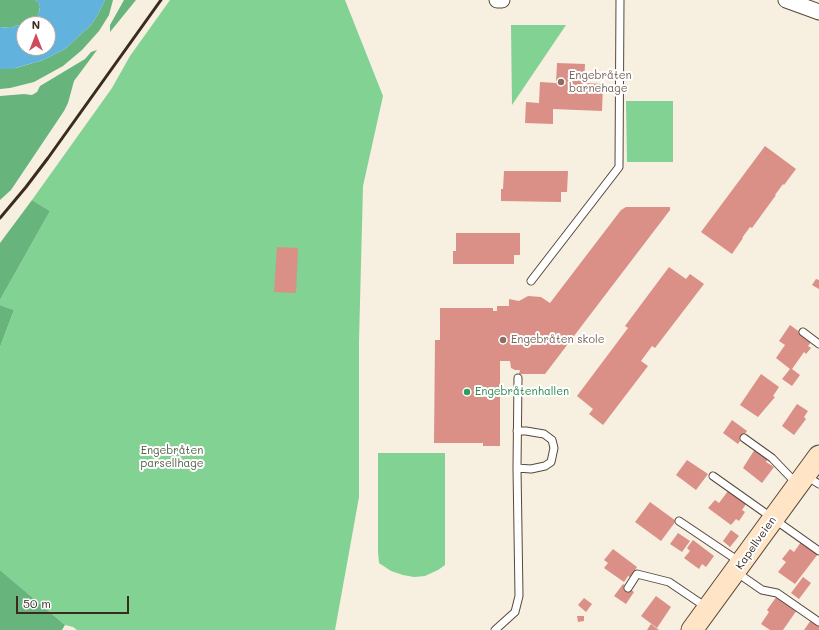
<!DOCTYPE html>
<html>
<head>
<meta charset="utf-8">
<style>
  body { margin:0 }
  #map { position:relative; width:819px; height:630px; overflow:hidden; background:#f7efdf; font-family:Mali,sans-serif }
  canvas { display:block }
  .north { position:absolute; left:16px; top:16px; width:40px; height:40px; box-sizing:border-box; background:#fff; border:1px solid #b1aaa5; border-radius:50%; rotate:0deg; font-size:11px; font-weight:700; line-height:16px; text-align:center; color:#3b2a1e }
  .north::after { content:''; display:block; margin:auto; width:14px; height:18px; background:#d1495b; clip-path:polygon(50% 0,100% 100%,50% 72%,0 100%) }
  .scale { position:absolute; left:16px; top:596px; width:113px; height:18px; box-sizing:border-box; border:2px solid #3b2a1e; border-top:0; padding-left:5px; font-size:12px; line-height:14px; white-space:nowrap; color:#3b2a1e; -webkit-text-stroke:3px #fff; paint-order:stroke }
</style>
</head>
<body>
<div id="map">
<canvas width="819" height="630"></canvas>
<div class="north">N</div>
<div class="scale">50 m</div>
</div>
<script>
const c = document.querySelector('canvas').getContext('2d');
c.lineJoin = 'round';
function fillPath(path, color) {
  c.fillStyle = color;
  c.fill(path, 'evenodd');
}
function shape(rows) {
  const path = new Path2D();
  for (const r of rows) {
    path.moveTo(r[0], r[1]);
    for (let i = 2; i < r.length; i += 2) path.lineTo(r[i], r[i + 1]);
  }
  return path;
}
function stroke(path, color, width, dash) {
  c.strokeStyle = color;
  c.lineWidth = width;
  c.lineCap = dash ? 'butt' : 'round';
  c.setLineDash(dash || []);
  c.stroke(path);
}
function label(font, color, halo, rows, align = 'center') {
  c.font = font + ' Mali,sans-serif';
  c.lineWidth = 4;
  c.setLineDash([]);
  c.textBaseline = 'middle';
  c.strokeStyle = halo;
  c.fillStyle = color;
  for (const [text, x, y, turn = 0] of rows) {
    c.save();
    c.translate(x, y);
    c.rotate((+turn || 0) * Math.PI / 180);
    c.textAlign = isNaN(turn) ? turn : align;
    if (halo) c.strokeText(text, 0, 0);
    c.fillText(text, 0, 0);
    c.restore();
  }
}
fillPath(shape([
  [170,0,345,0,383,96,363,186,359,341,359,497,335,630,77,630,73,627,65,625,0,570,0,347,14,310,0,305,0,300,50,211,32,200,112,88,130,56],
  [511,25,566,25,512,105],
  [626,101,673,101,673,162,627,162],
  [378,453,445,453,445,565,438,570,425,576,414,577,403,575,391,571,379,563,378,552]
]), '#81d293');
fillPath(shape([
  [0,0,35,0,39,3,40,7,37,19,30,24,24,24,24,27,17,25,11,28,0,27],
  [105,0,113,0,109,15,99,31,82,50,63,66,34,82,10,88,0,89,0,69,16,68,43,60,65,49,91,25,97,16],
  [124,0,136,0,110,32,110,25],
  [97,50,74,81,68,103,64,111,11,190,0,200,0,96,24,94,32,95,37,92,40,86,85,59,91,52],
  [32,200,50,211,0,300,0,243],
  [0,305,14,310,0,347],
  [0,570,65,625,62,630,0,630]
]), '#68b47d');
fillPath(shape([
  [35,0,105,0,97,16,91,25,65,49,43,60,12,69,0,69,0,27,11,28,17,25,24,27,24,48,48,48,48,24,30,24,36,21,40,8,39,3]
]), '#61b2dc');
fillPath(shape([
  [557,63,585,64,584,83,603,84,602,111,553,109,553,124,525,123,526,102,539,103,540,82,556,83],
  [765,146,796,169,784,185,783,184,775,195,776,195,752,228,750,227,742,238,743,238,732,254,701,232],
  [504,171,568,171,567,192,561,192,561,202,501,201,501,189,503,189],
  [626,207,670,207,670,210,545,374,519,374,520,370,515,370,511,368,510,361,500,361,500,446,483,446,483,443,434,443,435,340,440,340,440,308,493,308,493,311,497,311,497,306,509,306,509,299,519,301,528,296,541,297,550,303,621,210],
  [456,233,520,233,520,255,514,255,514,264,453,264,453,251,456,251],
  [277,247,298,248,296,293,274,292],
  [669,267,686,279,690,274,704,284,655,348,652,346,641,361,648,366,603,425,589,414,593,409,577,396,628,328,625,326],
  [816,279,819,280,819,289,812,285],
  [790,325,812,341,808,346,811,348,806,354,804,352,792,369,800,375,792,386,782,379,790,369,776,358,785,345,779,341],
  [761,374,779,387,773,396,775,397,758,417,740,405],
  [797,404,808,411,804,417,806,419,794,435,782,426],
  [732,420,747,431,738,444,723,433],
  [755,449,768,458,766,462,774,467,762,483,743,468],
  [687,460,708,474,696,490,676,475],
  [728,491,746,504,742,510,745,512,739,521,736,519,731,525,708,508,715,500,719,503],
  [650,502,676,521,661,541,635,522],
  [731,530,739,536,730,547,723,541],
  [678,533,690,541,682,552,670,544],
  [693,540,714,556,706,567,702,564,699,569,684,558,690,551,687,548],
  [801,542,818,554,795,584,778,572,786,562,782,559,790,549,794,552],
  [613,549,637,567,630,577,628,576,624,582,604,568,608,563,604,560],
  [803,577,811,583,799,599,791,593],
  [623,584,634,592,626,604,614,596],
  [656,596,671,607,657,628,641,616],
  [777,596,797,610,783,630,770,630,761,624,769,612,767,610],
  [584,598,592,604,586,612,578,605],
  [577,616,584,616,584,621,578,622],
  [811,620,819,626,819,630,804,630],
  [651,624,656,628,659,630,647,630]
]), '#da8f87');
const lane = shape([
  [531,281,619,167,620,0],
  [803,332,819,344],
  [744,438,772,458,796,483],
  [517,468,531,469,545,466,551,462,554,448,552,440,544,434,526,431,517,431],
  [713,476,819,551],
  [806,476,819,484],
  [679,521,740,562],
  [736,572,762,590,777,593,819,622],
  [628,588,637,574,669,582,706,607],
  [495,630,515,612,519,596,517,468,518,378]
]);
const street = shape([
  [497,0,502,0],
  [786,0,819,12]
]);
const secondary = shape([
  [692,630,819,456]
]);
stroke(lane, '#57483b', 9);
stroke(street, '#57483b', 17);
stroke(secondary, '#57483b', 23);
stroke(lane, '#fff', 7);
stroke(street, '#fff', 15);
stroke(secondary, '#ffe4c6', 21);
stroke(shape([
  [0,218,26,187,48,158,161,0]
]), '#3b2a1e', 3);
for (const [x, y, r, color] of [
  [561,82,4,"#8d6e63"],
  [503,340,4,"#8d6e63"],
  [467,392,4,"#2e9e5b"]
]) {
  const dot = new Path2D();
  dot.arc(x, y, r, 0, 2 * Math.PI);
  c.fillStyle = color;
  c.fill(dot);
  stroke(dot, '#fff', 1.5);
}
label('11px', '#785e54', '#fff', [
  ["Engebråten",569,76],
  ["barnehage",569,89],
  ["Engebråten skole",511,340]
], 'left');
label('11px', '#27864d', '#fff', [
  ["Engebråtenhallen",475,392]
], 'left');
label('11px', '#505c41', '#fff', [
  ["Engebråten",172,451],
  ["parsellhage",172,464]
]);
label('11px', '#3b2a1e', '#fff', [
  ["Kapellveien",756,543,-55]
]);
</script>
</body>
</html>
